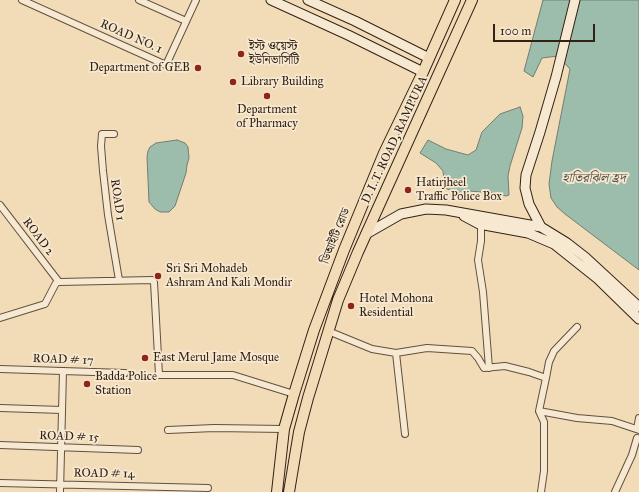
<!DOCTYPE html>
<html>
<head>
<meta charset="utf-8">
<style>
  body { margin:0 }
  #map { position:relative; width:639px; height:492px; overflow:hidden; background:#f2dcb8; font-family:"IM FELL Great Primer",serif }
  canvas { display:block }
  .scale { position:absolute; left:493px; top:24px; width:102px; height:18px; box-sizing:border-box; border:2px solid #322215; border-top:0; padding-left:5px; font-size:12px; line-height:14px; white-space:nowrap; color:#322215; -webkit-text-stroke:3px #f7e8d1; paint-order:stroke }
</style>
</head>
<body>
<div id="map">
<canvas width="639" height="492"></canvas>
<div class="scale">100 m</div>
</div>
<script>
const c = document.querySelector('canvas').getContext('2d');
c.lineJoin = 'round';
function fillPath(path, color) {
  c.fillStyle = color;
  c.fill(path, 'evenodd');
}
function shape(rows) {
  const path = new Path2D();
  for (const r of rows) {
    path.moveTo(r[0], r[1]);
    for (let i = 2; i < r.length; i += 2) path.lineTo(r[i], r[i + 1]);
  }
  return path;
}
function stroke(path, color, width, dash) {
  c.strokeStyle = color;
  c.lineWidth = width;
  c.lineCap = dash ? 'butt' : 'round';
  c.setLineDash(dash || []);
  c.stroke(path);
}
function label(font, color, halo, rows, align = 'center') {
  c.font = font + ' "IM FELL Great Primer","Noto Serif Bengali",serif';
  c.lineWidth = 3.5;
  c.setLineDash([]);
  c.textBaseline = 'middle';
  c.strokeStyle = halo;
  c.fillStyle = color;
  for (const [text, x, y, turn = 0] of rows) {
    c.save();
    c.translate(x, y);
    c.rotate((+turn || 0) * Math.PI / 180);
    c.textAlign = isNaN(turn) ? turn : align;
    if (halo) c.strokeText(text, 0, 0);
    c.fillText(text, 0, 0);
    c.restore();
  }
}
const water = shape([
  [543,0,639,0,639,270,565,214,557,207,551,198,549,184,552,161,570,69,558,56,542,58,533,77,524,71,543,0],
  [520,107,523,116,522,128,510,166,508,176,509,195,506,196,494,193,469,191,457,193,445,188,443,171,436,163,420,153,428,140,446,149,468,155,476,150,482,132,500,114,520,107],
  [177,140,185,143,188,147,189,158,187,165,186,173,175,206,169,212,160,212,155,209,149,202,147,157,148,151,150,147,156,143,177,140]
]);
fillPath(water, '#9cbcac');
stroke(water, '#727e70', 1);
const street = shape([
  [22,0,166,65,196,0],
  [139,0,186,21],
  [114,134,102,134,101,146,103,171,108,215,119,280],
  [0,205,59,282],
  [481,225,481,241,478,260,483,292,489,368],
  [0,318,45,304,56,283,59,282,152,280,154,282,159,375,233,375,294,394],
  [328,331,372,349,396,353,427,348,472,351,478,358,484,368,505,366,529,372,546,378,539,411,544,422,544,471,541,492],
  [396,353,405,434],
  [0,369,125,373],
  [546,378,549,362,554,351,577,327],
  [0,408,62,410],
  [539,411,577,418,612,421,639,430],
  [637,429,639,418],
  [168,430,214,428,284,429],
  [0,445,138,450],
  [0,483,208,488],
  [60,492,63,371],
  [615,492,632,455,637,438]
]);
const secondary = shape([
  [271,0,348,35,423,72],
  [308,0,355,21,429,58],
  [464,216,479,224,528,233,554,244,598,279,639,319],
  [541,227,529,204,525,188,526,175,540,132,556,77,575,0],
  [366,234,401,214,426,209,446,210,541,227,567,243,585,257,639,307]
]);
const primary = shape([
  [277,492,284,429,294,394,314,330,344,250,384,153,423,72,455,0],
  [289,492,299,432,308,398,338,300,358,252,472,0]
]);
stroke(street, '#62503e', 8);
stroke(secondary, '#322215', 11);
stroke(primary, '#322215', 12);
stroke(street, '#f7e8d1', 6);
stroke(secondary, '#f7e8d1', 9);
stroke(primary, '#f2dcb8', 10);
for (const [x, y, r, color] of [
  [241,54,4,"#8f2418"],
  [198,68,4,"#8f2418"],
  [233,82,4,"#8f2418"],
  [267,96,4,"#8f2418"],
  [408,190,4,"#8f2418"],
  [158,276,4,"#8f2418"],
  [351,306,4,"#8f2418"],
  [145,358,4,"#8f2418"],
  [87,384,4,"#8f2418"]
]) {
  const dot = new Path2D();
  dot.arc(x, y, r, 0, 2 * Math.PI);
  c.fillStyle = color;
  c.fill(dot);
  stroke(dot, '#f7e8d1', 1.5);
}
label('12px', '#322215', '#f7e8d1', [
  ["ROAD NO. 1",131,37,24],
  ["D. I. T. ROAD, RAMPURA",395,140,-65],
  ["ROAD 1",117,200,82],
  ["ডিআইটি রোড",336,236,-68],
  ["ROAD 2",38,237,53],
  ["ROAD # 17",63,360,2],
  ["ROAD # 15",69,437,2],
  ["ROAD # 14",104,474,1]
]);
label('12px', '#322215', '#f7e8d1', [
  ["ইস্ট ওয়েস্ট",249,47],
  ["ইউনিভার্সিটি",249,61],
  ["Department of GEB",190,68,"right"],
  ["Library Building",241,82],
  ["Department",267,110,"center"],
  ["of Pharmacy",267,124,"center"],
  ["Hatirjheel",416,183],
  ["Traffic Police Box",416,197],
  ["Sri Sri Mohadeb",166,269],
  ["Ashram And Kali Mondir",166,283],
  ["Hotel Mohona",359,299],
  ["Residential",359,313],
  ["East Merul Jame Mosque",153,358],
  ["Badda Police",95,377],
  ["Station",95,391]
], 'left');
label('italic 13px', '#525042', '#f7e8d1', [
  ["হাতিরঝিল হ্রদ",594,179]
]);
</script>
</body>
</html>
